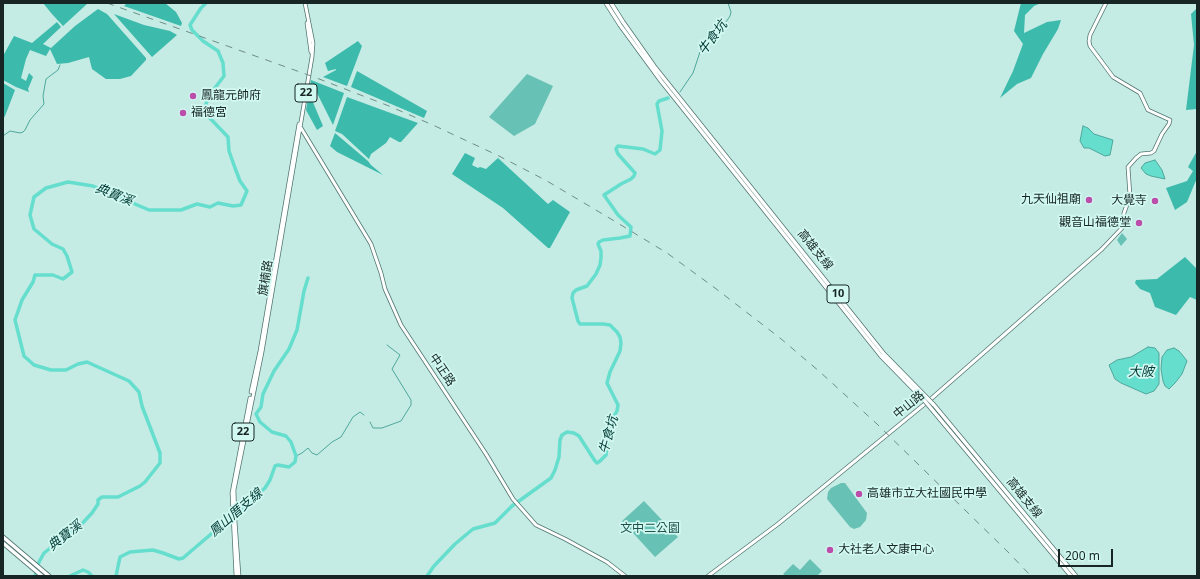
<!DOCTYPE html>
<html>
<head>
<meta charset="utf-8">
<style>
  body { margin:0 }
  #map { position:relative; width:1200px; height:579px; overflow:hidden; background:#c4ebe4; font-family:"Noto Sans",sans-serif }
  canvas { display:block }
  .frame { position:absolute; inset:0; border:4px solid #172624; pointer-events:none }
  .scale { position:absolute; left:1058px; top:549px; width:55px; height:18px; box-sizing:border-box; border:2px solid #172624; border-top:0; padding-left:5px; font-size:12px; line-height:14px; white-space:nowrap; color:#172624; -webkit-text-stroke:3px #d1f8f1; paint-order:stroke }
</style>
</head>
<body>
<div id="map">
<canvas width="1200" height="579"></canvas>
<div class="frame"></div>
<div class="scale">200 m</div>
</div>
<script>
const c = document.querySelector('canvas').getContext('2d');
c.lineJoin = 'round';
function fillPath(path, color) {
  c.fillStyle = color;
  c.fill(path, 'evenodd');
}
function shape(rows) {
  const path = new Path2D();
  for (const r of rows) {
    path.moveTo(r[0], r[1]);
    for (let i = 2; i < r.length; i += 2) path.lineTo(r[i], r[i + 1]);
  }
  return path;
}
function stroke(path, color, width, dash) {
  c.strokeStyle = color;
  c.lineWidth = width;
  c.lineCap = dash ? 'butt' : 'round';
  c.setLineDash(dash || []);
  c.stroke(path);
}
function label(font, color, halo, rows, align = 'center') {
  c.font = font + ' "Noto Sans","Noto Sans TC",sans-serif';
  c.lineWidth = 3.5;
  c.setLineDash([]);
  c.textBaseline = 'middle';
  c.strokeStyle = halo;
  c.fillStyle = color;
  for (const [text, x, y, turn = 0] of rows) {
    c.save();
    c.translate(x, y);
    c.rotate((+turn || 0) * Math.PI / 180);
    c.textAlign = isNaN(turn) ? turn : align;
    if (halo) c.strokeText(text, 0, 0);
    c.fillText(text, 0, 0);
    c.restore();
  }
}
fillPath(shape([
  [527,74,553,86,535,124,514,136,489,117],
  [1122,233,1127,239,1121,246,1117,240],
  [841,483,845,483,867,513,866,520,860,527,854,529,850,527,827,499,828,492,831,488],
  [644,501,678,537,655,557,622,521],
  [810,559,822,571,817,576,786,576,783,574,793,564,800,570]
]), '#68c1b5');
fillPath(shape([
  [43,3,85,3,87,4,63,26,52,14],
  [127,3,165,3,176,12,182,23,181,26,124,6],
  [1021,3,1041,3,1034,6,1025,15,1024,33,1047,22,1061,20,1058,29,1043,54,1031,78,1017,84,1000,98,1013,71,1023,44,1014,31],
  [1197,8,1197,109,1186,110,1194,45,1191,14],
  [98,9,107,14,146,58,146,60,131,76,120,79,106,79,92,69,89,57,68,63,57,64,50,49,46,56,30,50,26,59,21,78,26,81,29,73,33,77,28,89,29,92,16,87,3,80,3,56,14,36,32,43,57,22,61,27,43,44,51,48,75,26],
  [114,14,144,25,170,31,177,35,152,57],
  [358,41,362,46,347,86,323,77,336,70,336,69,328,71,325,63],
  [357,71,427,111,424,118,351,87],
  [311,80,344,93,333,125,316,91,309,93,323,126,317,130,306,110],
  [3,83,15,90,5,116,3,119],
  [347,97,418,123,401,142,399,142,390,137,386,143,371,154,369,159,342,134,335,131],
  [335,133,368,161,371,165,383,175,337,152,330,146],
  [1197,151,1197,178,1187,202,1175,210,1166,188,1187,181,1193,171,1188,167],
  [465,153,475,158,472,165,478,168,480,167,486,169,498,158,548,204,553,200,570,212,550,248,548,248,503,208,452,174],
  [1185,257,1197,269,1197,300,1190,297,1176,315,1155,307,1150,293,1140,289,1135,283,1136,280,1157,279]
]), '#3cbaac');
const water = shape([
  [1083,126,1088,128,1094,134,1113,140,1110,155,1105,156,1089,148,1084,148,1080,141,1083,126],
  [1155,160,1162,170,1165,179,1151,176,1146,174,1141,168,1145,163,1155,160],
  [1148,347,1155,348,1159,353,1159,384,1154,391,1146,394,1121,383,1115,379,1109,365,1117,360,1131,357,1148,347],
  [1174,348,1179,351,1184,357,1187,361,1182,374,1175,383,1169,389,1165,386,1163,381,1161,369,1162,357,1167,350,1174,348]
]);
fillPath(water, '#65dece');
stroke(water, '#4ea79b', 1);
stroke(shape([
  [680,92,693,73,700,52,708,42,722,28,730,16,731,12,728,3],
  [3,136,10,131,20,133,23,132,25,130,30,120,44,104,43,96,46,79,58,70,60,65],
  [370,422,373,428,382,428,401,421,411,405,411,400,392,369,400,355,387,345],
  [296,456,302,453,308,448,312,453,317,455,332,442,341,437,353,417,360,412,364,415]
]), '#4ea79b', 1);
stroke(shape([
  [35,576,39,562,44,553,68,534,78,528,92,513,98,504,98,500,102,497,118,497,140,486,145,482,160,463,160,453,142,406,139,392,129,381,87,362,78,364,66,370,51,370,34,365,24,356,15,320,22,300,33,282,35,275,53,275,63,279,72,272,67,256,63,249,52,244,34,229,30,215,34,197,46,188,68,182,93,186,149,210,181,210,197,204,210,207,218,203,233,206,241,205,247,191,240,181,235,168,229,151,228,137,204,112,208,97,224,76,223,63,218,51,203,41,192,30,190,25,201,8,206,3],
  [70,576,83,570,88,572,92,576],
  [116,576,120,557,130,552,153,550,163,553,179,559,183,558,265,488,270,480,275,466,278,465,289,467,295,462,296,456,291,442,286,436,272,432,260,422,256,414,261,407,263,394,274,371,289,349,297,330,304,291,308,278],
  [427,576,434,566,455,544,473,529,495,523,512,506,551,478,555,470,559,457,560,440,562,435,567,432,574,433,579,436,595,461,597,463,600,461,606,455,609,425,617,411,618,405,607,383,610,372,620,351,621,343,620,337,617,332,610,325,603,324,580,324,578,321,572,298,573,293,576,290,587,286,596,274,600,265,601,258,601,251,598,244,599,242,603,240,620,238,630,236,631,227,618,215,604,195,621,184,631,179,634,176,635,173,618,154,616,149,618,146,643,149,655,154,660,150,662,131,657,104,659,101,668,98]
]), '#65dece', 3.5);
const major = shape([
  [307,23,311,52],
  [301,128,371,244,381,273,385,289,401,325,486,454,513,499,536,525,565,539,607,562,625,576],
  [251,392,260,351,299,124],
  [236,576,232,493,250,398],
  [239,576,235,521,234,490,262,352,312,57,313,43,305,3],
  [708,576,778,524,932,398,1102,249,1122,228,1124,213,1130,196,1128,167,1136,158,1141,154,1151,153,1154,151,1162,134,1169,124,1170,120,1148,110,1140,93,1113,77,1090,46,1089,41,1090,35,1106,3]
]);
const highway = shape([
  [3,537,49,576],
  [3,543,42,576]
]);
stroke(major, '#51756f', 4.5);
stroke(highway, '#51756f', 5);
stroke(major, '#fff', 3);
stroke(highway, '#fff', 3.5);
stroke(shape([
  [107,3,314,77,389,106,435,126,499,156,547,181,611,219,667,253,715,288,780,338,820,372,877,424,1009,553,1031,576]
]), '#708c87', 1, [7, 7]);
const highwayBridge = shape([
  [606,3,620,25,661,81,881,356,924,400,1071,576],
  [611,3,623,22,654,66,884,354,934,405,1076,576]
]);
stroke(highwayBridge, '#51756f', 5, []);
stroke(highwayBridge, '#fff', 3.5);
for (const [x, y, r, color] of [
  [193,96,4,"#bc4dab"],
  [183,113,4,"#bc4dab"],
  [1089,200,4,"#bc4dab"],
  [1155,201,4,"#bc4dab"],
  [1139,223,4,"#bc4dab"],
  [859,494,4,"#bc4dab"],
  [830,550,4,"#bc4dab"]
]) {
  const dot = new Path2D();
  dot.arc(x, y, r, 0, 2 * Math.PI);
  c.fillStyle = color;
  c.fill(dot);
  stroke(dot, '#d1f8f1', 1.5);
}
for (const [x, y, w] of [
  [306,93,22],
  [838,294,22],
  [243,432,22]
]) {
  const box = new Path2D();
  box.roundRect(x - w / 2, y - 9, w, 18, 3);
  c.fillStyle = '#d1f8f1';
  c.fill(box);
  stroke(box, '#172624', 1);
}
label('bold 11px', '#172624', null, [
  ["22",306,93],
  ["10",838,294],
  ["22",243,432]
]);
label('12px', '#172624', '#d1f8f1', [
  ["鳳龍元帥府",201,96],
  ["福德宮",191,113],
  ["九天仙祖廟",1081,200,"right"],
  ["大覺寺",1147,201,"right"],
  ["觀音山福德堂",1131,223,"right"],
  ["高雄市立大社國民中學",867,494],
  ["大社老人文康中心",838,550]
], 'left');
label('12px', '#172624', '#d1f8f1', [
  ["高雄支線",815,250,51],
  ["旗楠路",266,278,-81],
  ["中正路",442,370,56],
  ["中山路",909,405,-39],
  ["高雄支線",1024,498,51]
]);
label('12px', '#1c504a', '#d1f8f1', [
  ["文中二公園",650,529]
]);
label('italic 13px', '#003b35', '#d1f8f1', [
  ["牛食坑",713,38,-53],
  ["典寶溪",114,195,22],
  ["大陂",1141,372],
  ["牛食坑",609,435,-74],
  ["鳳山厝支線",236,513,-41],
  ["典寶溪",65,536,-38]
]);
</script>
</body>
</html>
